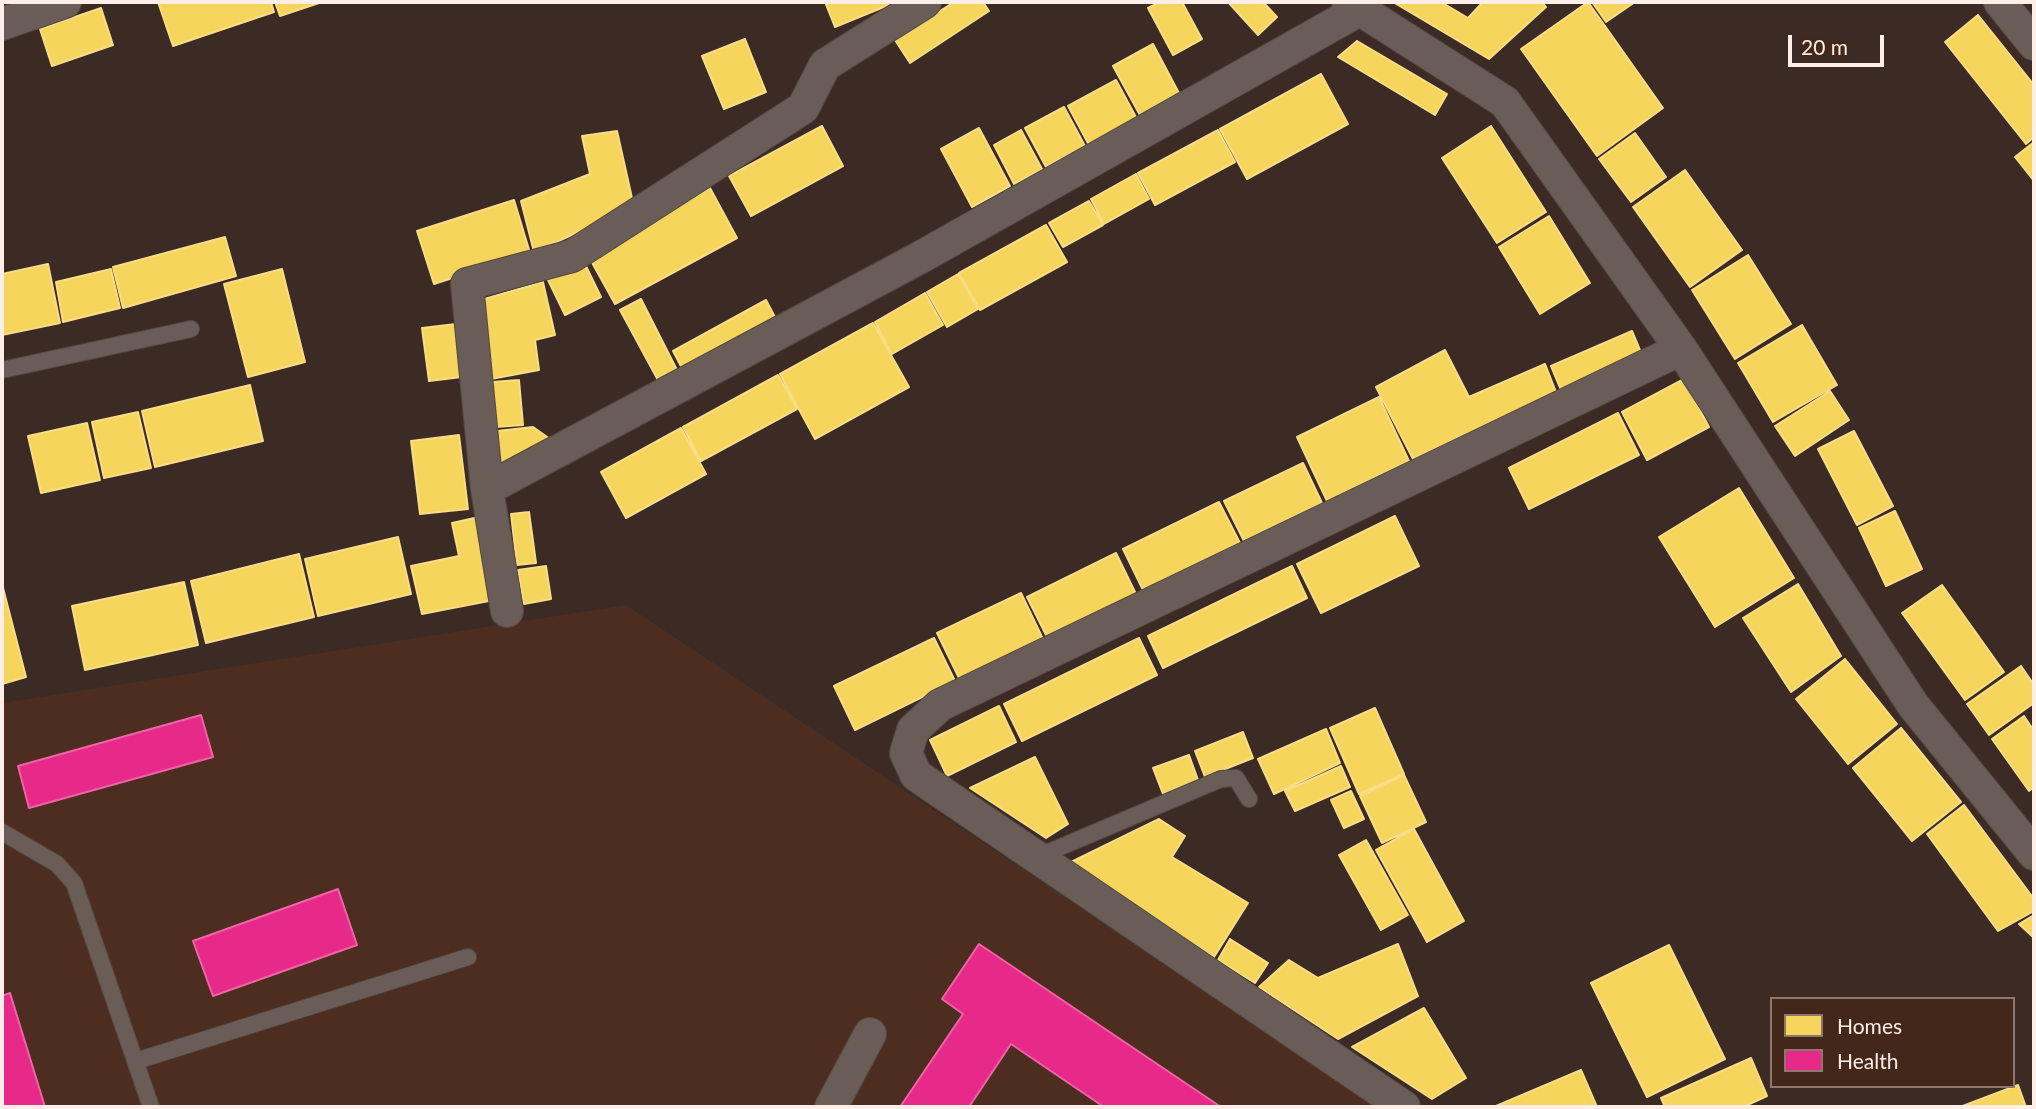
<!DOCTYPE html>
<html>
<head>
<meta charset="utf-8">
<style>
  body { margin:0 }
  #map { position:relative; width:2036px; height:1109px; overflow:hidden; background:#3b2b24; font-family:Lato,sans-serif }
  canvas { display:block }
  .frame { position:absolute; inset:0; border:4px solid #feeee8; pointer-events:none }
  .legend { position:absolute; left:1770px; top:997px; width:245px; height:91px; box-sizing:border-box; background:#44271b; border:2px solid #8e776d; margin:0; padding:9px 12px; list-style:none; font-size:21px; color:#feeee8 }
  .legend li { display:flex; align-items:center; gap:14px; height:35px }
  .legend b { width:35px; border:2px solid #8e776d }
  .scale { position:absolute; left:1788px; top:35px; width:96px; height:32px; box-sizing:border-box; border:4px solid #feeee8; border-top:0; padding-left:9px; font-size:21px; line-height:24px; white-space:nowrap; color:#feeee8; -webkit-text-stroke:5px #44271b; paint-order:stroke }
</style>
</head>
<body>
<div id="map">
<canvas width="2036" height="1109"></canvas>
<div class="frame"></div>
<ul class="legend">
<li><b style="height:19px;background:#f6d55c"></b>Homes</li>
<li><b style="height:19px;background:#e7298a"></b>Health</li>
</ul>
<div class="scale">20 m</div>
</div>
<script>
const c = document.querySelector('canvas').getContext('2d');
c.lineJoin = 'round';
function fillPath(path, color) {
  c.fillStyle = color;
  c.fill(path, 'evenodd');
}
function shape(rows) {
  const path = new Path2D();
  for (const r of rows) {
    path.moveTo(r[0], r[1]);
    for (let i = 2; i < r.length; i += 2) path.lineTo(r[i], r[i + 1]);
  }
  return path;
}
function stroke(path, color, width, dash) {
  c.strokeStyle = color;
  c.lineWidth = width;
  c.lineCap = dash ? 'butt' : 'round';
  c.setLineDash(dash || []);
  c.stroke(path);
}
fillPath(shape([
  [626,605,1381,1107,2,1107,2,703]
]), '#4d2d1f');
const homes = shape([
  [158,2,271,2,274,12,173,46,158,2],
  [275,2,322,2,280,16,275,2],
  [825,2,896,2,835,27,825,2],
  [954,2,983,2,989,11,910,63,895,40,954,2],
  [1160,2,1182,2,1202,39,1173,55,1148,8,1160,2],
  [1228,2,1263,2,1277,17,1258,35,1228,2],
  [1393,2,1441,2,1468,18,1483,2,1542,2,1546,7,1489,59,1393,2],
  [1588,2,1663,108,1597,156,1521,49,1588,2],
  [1592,2,1635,2,1606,22,1592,2],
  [101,8,113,45,52,66,40,29,101,8],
  [1978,15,2034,85,2034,137,2026,144,1945,42,1978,15],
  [745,39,766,92,724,109,702,56,745,39],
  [1357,41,1447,94,1435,115,1338,57,1357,41],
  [1153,44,1180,95,1141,117,1113,66,1153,44],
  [1321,74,1348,124,1247,179,1220,129,1321,74],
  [1116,80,1137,119,1089,145,1068,106,1116,80],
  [1064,107,1085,146,1046,167,1025,128,1064,107],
  [822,126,843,166,751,216,729,176,822,126],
  [1491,126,1546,212,1497,243,1442,158,1491,126],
  [979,128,1010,186,972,207,941,149,979,128],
  [1021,130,1042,169,1014,184,994,145,1021,130],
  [1218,130,1235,162,1155,205,1138,173,1218,130],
  [617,131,634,207,534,252,521,201,590,174,582,136,617,131],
  [1635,133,1666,177,1631,202,1599,159,1635,133],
  [2034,142,2034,181,2015,157,2034,142],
  [1685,170,1742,250,1690,287,1633,207,1685,170],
  [1136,174,1149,199,1104,224,1091,199,1136,174],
  [710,188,737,238,615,304,590,259,710,188],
  [514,200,530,253,434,284,417,231,514,200],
  [1089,201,1103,225,1063,247,1049,223,1089,201],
  [1549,216,1590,283,1540,314,1499,247,1549,216],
  [1046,225,1067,262,980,310,959,273,1046,225],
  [225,237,236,276,123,308,113,267,225,237],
  [1748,255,1791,324,1735,359,1692,290,1748,255],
  [584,262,601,297,565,315,548,280,584,262],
  [48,264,60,323,2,335,2,274,48,264],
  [111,269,120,308,63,322,56,282,111,269],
  [282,269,305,362,248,377,224,284,282,269],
  [958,274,978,309,947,327,927,292,958,274],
  [543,282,555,335,535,340,539,370,491,379,481,300,543,282],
  [925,293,943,325,892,354,875,322,925,293],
  [641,299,678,372,659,382,620,310,641,299],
  [766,300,776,319,683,370,673,351,766,300],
  [873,323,909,387,815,439,780,374,873,323],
  [456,324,462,377,429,381,422,328,456,324],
  [1802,325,1837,385,1773,422,1738,363,1802,325],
  [1632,331,1642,355,1561,390,1551,366,1632,331],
  [1445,350,1469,397,1545,364,1556,392,1413,459,1376,387,1445,350],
  [778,375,797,409,701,461,683,427,778,375],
  [1684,379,1709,427,1647,460,1622,412,1684,379],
  [519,380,523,425,496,427,492,382,519,380],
  [250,385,263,441,155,467,142,411,250,385],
  [1830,391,1849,420,1795,456,1775,426,1830,391],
  [1379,397,1409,461,1327,501,1297,437,1379,397],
  [138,412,151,468,104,478,92,422,138,412],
  [1618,413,1639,455,1529,509,1509,468,1618,413],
  [87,423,100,480,41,493,28,436,87,423],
  [533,427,550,439,501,467,497,431,533,427],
  [681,428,706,474,626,518,601,472,681,428],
  [1854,431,1893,506,1857,525,1818,449,1854,431],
  [459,435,468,509,420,514,411,441,459,435],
  [1303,463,1322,503,1244,541,1224,501,1303,463],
  [1739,488,1794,578,1715,627,1659,537,1739,488],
  [1219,502,1240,543,1143,590,1123,549,1219,502],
  [1895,511,1922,569,1886,586,1859,528,1895,511],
  [529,512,536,563,517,565,511,514,529,512],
  [1395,516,1419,566,1321,613,1297,564,1395,516],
  [479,517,499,599,422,614,411,566,459,556,452,523,479,517],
  [398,537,411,594,318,616,305,559,398,537],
  [1116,553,1136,594,1047,637,1027,597,1116,553],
  [299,554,314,617,206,643,191,581,299,554],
  [546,566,551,599,524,604,518,570,546,566],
  [1292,566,1307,598,1163,668,1148,636,1292,566],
  [184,582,198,645,85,670,72,606,184,582],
  [2,584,26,677,2,684,2,584],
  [1798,584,1841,656,1791,692,1743,618,1798,584],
  [1942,585,2004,672,1965,700,1902,613,1942,585],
  [1021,593,1043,639,960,680,937,633,1021,593],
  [934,638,955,681,855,730,834,686,934,638],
  [1139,638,1157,675,1022,741,1004,704,1139,638],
  [1845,659,1897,724,1848,764,1796,699,1845,659],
  [2021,666,2034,685,2034,703,1989,735,1967,704,2021,666],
  [999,706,1016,742,947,776,930,740,999,706],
  [1375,708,1404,774,1359,794,1330,728,1375,708],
  [2024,716,2034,731,2034,787,2029,791,1992,739,2024,716],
  [1901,728,1961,802,1912,841,1853,768,1901,728],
  [1326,729,1340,763,1274,794,1258,759,1326,729],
  [1243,732,1253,758,1205,777,1195,751,1243,732],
  [1189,755,1198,780,1163,794,1153,768,1189,755],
  [1035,757,1068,824,1046,838,970,788,1035,757],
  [1341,766,1350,787,1295,811,1285,791,1341,766],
  [1404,775,1426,822,1382,843,1360,796,1404,775],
  [1351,791,1364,819,1344,828,1331,800,1351,791],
  [1964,805,2034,899,2034,911,1998,931,1927,834,1964,805],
  [1159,819,1185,836,1172,857,1248,903,1214,957,1069,863,1159,819],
  [1414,829,1464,921,1427,942,1376,850,1414,829],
  [1366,840,1408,915,1381,930,1339,855,1366,840],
  [2034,915,2034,938,2019,924,2034,915],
  [1230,939,1268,963,1255,983,1218,960,1230,939],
  [1398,944,1418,996,1338,1039,1259,987,1289,960,1318,978,1398,944],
  [1669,945,1725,1059,1647,1097,1591,983,1669,945],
  [1424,1008,1466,1078,1432,1099,1352,1047,1424,1008],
  [1751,1058,1767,1096,1743,1107,1665,1107,1661,1098,1751,1058],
  [1581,1070,1597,1107,1496,1107,1496,1106,1581,1070],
  [2018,1085,2026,1107,1960,1107,2018,1085]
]);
fillPath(homes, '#f6d55c');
stroke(homes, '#f8dc86', 2);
const health = shape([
  [201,715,213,757,29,808,18,766,201,715],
  [338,889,357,945,213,996,193,941,338,889],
  [979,944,1221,1107,1104,1107,1011,1044,969,1107,900,1107,963,1014,942,999,979,944],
  [10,993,45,1107,2,1107,2,996,10,993]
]);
fillPath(health, '#e7298a');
stroke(health, '#ee64a6', 2);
const service = shape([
  [2,370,191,329],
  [2,832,57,864,74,883,151,1107],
  [1037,857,1221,779,1236,778,1249,799],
  [136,1061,468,957]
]);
const minor = shape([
  [1348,2,1505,102,1681,349,1913,705,2034,854],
  [2000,2,2034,44],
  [2,24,65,2],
  [487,489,921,257,1359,10],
  [507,611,487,489,467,284,572,256,803,108,825,65,925,2],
  [831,1107,870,1034],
  [1404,1107,916,775,906,753,913,730,940,705,1681,349]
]);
stroke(service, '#554843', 18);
stroke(minor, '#554843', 34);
stroke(service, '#6a5d58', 16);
stroke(minor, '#6a5d58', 32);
</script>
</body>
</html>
